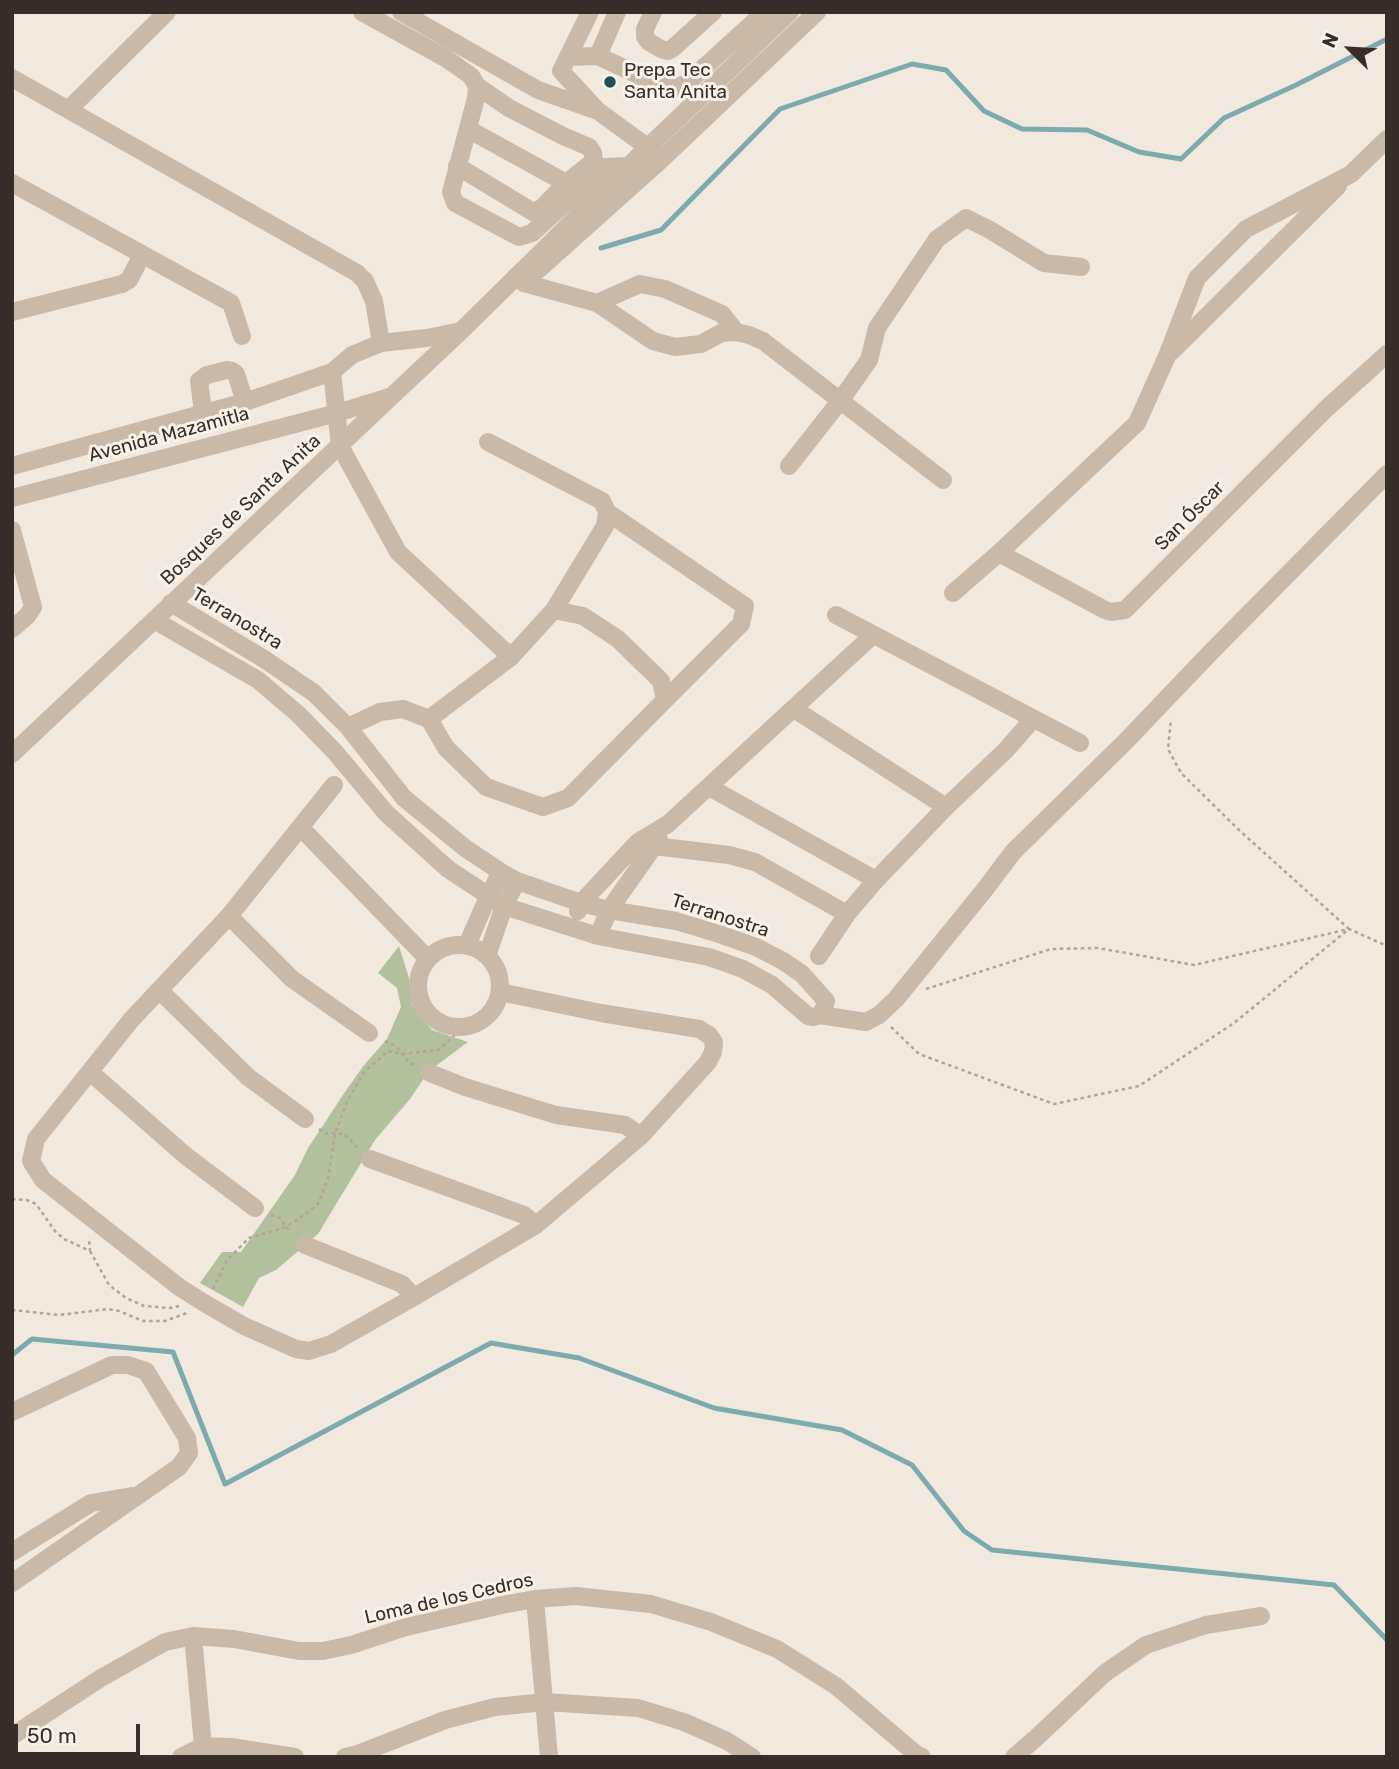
<!DOCTYPE html>
<html>
<head>
<meta charset="utf-8">
<style>
  body { margin:0 }
  #map { position:relative; width:1399px; height:1769px; overflow:hidden; background:#f1e9dd; font-family:Rubik,sans-serif }
  canvas { display:block }
  .frame { position:absolute; inset:0; border:14px solid #372e29; pointer-events:none }
  .north { position:absolute; left:1315px; top:14px; width:70px; height:70px; -webkit-text-stroke:5px #f9f2e9; paint-order:stroke; rotate:294deg; font-size:19px; font-weight:700; line-height:28px; text-align:center; color:#372e29 }
  .north::after { content:''; display:block; margin:auto; width:24px; height:32px; background:#372e29; clip-path:polygon(50% 0,100% 100%,50% 72%,0 100%) }
  .scale { position:absolute; left:14px; top:1724px; width:126px; height:32px; box-sizing:border-box; border:4px solid #372e29; border-top:0; padding-left:9px; font-size:21px; line-height:24px; white-space:nowrap; color:#372e29; -webkit-text-stroke:5px #f9f2e9; paint-order:stroke }
</style>
</head>
<body>
<div id="map">
<canvas width="1399" height="1769"></canvas>
<div class="frame"></div>
<div class="north">N</div>
<div class="scale">50 m</div>
</div>
<script>
const c = document.querySelector('canvas').getContext('2d');
c.lineJoin = 'round';
function fillPath(path, color) {
  c.fillStyle = color;
  c.fill(path, 'evenodd');
}
function shape(rows) {
  const path = new Path2D();
  for (const r of rows) {
    if (r.length === 3) {
      path.moveTo(r[0] + r[2], r[1]);
      path.arc(r[0], r[1], r[2], 0, 2 * Math.PI);
      continue;
    }
    path.moveTo(r[0], r[1]);
    for (let i = 2; i < r.length; i += 2) path.lineTo(r[i], r[i + 1]);
  }
  return path;
}
function stroke(path, color, width, dash) {
  c.strokeStyle = color;
  c.lineWidth = width;
  c.lineCap = dash ? 'butt' : 'round';
  c.setLineDash(dash || []);
  c.stroke(path);
}
function label(font, color, halo, rows, align = 'center') {
  c.font = font + ' Rubik,sans-serif';
  c.lineWidth = 6;
  c.setLineDash([]);
  c.textBaseline = 'middle';
  c.strokeStyle = halo;
  c.fillStyle = color;
  for (const [text, x, y, turn = 0] of rows) {
    c.save();
    c.translate(x, y);
    c.rotate((+turn || 0) * Math.PI / 180);
    c.textAlign = isNaN(turn) ? turn : align;
    if (halo) c.strokeText(text, 0, 0);
    c.fillText(text, 0, 0);
    c.restore();
  }
}
fillPath(shape([
  [399,946,409,978,412,1005,432,1030,468,1042,429,1071,410,1099,375,1140,318,1234,276,1270,259,1278,243,1307,200,1283,222,1252,241,1252,295,1175,308,1148,345,1092,364,1065,387,1039,401,1007,397,988,378,973]
]), '#b3c09d');
stroke(shape([
  [601,248,661,230,780,109,912,64,946,70,984,111,1022,129,1087,130,1139,152,1181,159,1224,118,1296,85,1387,39],
  [12,1355,32,1339,173,1352,225,1484,491,1343,579,1358,714,1408,842,1430,912,1465,964,1531,992,1550,1334,1585,1387,1640]
]), '#7daaae', 5);
stroke(shape([
  [926,989,1051,949,1098,948,1194,965,1349,929,1387,946],
  [891,1027,919,1054,1054,1104,1139,1086,1234,1023,1349,929,1240,831,1181,773,1168,749,1171,719],
  [385,1041,396,1046,409,1062,415,1065],
  [319,1129,325,1133,344,1134,358,1148],
  [12,1199,27,1200,36,1204,55,1231,64,1239,90,1251,89,1239],
  [271,1215,280,1218,291,1233],
  [90,1251,109,1285,126,1298,144,1306,170,1308,179,1306],
  [213,1289,227,1260,249,1238,286,1227,317,1206,328,1178,335,1133,348,1100,364,1072,388,1051,403,1054,439,1050,462,1028],
  [12,1310,59,1315,108,1309,119,1311,143,1321,165,1321,187,1313]
]), '#b5a393', 2.5, [3.5, 3.5]);
stroke(shape([
  [362,12,447,59,471,76,477,86,476,98,451,192,455,203,519,237,532,233,605,167,629,166],
  [401,12,538,90,598,111],
  [590,12,561,71,598,111,657,154],
  [653,12,645,29,645,37,649,42,661,49,668,51,673,48,713,12],
  [598,56,617,12],
  [569,57,598,56,664,87,675,88,687,83,765,12],
  [12,78,357,273,365,281,374,301,381,343],
  [69,109,167,12],
  [468,129,566,183],
  [1387,139,1351,174,1246,229,1197,278,1167,356,1137,423,999,553,1105,610,1111,612,1125,610,1327,408,1387,354],
  [457,166,533,212,542,208,566,183,594,161,593,153,589,147,563,136,509,108,477,86],
  [12,183,231,303,242,336],
  [538,270,662,159,817,12],
  [516,276,524,283,597,303,653,341,675,347,701,344,721,333,736,332,749,335,763,341,943,480],
  [597,303,640,284,665,289,722,314,736,332],
  [12,312,122,284,129,280,142,255],
  [1172,351,1338,186],
  [332,372,340,446,398,552,511,657],
  [203,412,199,381,207,375,227,370,232,371,236,374,245,402],
  [488,442,602,501,607,512,605,526,554,610],
  [12,466,245,402,332,372,352,355,381,343,427,338,461,331],
  [789,466,840,401,869,360,877,328,937,239,966,218,990,230,1044,263,1081,267],
  [12,498,337,413,389,397],
  [607,512,745,606,741,624,665,700],
  [12,530,33,607,27,616,12,629],
  [953,593,999,553],
  [836,615,1080,743],
  [154,620,258,680,298,714,335,752,386,813,448,869,504,906,598,936,709,957,743,969,772,985,808,1016,814,1017,820,1015,824,1008,826,1001,802,974,783,961,756,947,719,934,676,921,609,910,581,903,517,881,501,872,465,848,404,798,348,727,314,693,264,659,171,603],
  [794,709,946,807],
  [348,727,380,712,403,709,429,719,446,748,486,787,543,807,568,798,665,700,661,681,618,639,583,616,554,610,511,657,429,719],
  [12,754,461,331,648,147,790,12],
  [334,785,229,916,131,1020,36,1139,31,1161,43,1180,179,1287,206,1304,244,1326,296,1349,309,1351,331,1344,414,1297,536,1225,641,1136,708,1062,713,1052,714,1042,709,1035,699,1029,601,1013,500,992],
  [709,787,876,880],
  [300,827,428,959],
  [638,842,654,846,729,855,755,862,847,914],
  [578,911,581,903,638,842,668,824,873,635],
  [229,916,292,979,369,1033],
  [598,936,609,910,659,839],
  [459,986,41],
  [467,945,488,897,501,872],
  [487,956,504,906,517,881],
  [819,956,847,914,876,880,946,807,1006,750,1033,719],
  [159,990,248,1077,305,1119],
  [820,1015,866,1022,879,1015,896,999,986,888,1013,852,1126,741,1211,652,1387,474],
  [90,1072,186,1156,255,1208],
  [430,1073,465,1087,556,1115,625,1125,641,1136],
  [370,1159,524,1215,536,1225],
  [305,1245,402,1284,414,1297],
  [12,1412,112,1365,128,1365,146,1371,187,1438,189,1453,179,1467,12,1583],
  [12,1552,91,1503,132,1496],
  [535,1599,549,1757],
  [193,1636,203,1746],
  [12,1736,101,1678,165,1642,193,1636,234,1639,299,1651,323,1651,351,1645,406,1627,502,1605,535,1599,576,1596,651,1604,711,1622,777,1649,836,1686,916,1754,922,1757],
  [181,1757,203,1746,231,1747,295,1757],
  [345,1757,358,1754,445,1720,495,1707,545,1702,638,1708,684,1722,727,1741,752,1757],
  [1014,1757,1036,1738,1105,1673,1146,1645,1206,1625,1261,1616]
]), '#c9b9a9', 18);
for (const [x, y, r, color] of [
  [610,82,7,"#205157"]
]) {
  const dot = new Path2D();
  dot.arc(x, y, r, 0, 2 * Math.PI);
  c.fillStyle = color;
  c.fill(dot);
  stroke(dot, '#f9f2e9', 2.5);
}
label('19px', '#372e29', '#f9f2e9', [
  ["Prepa Tec",624,71],
  ["Santa Anita",624,93]
], 'left');
label('19px', '#372e29', '#f9f2e9', [
  ["Avenida Mazamitla",169,435,-15],
  ["Bosques de Santa Anita",241,510,-43],
  ["San Óscar",1190,516,-45],
  ["Terranostra",237,619,31],
  ["Terranostra",720,916,18],
  ["Loma de los Cedros",449,1599,-13]
]);
</script>
</body>
</html>
